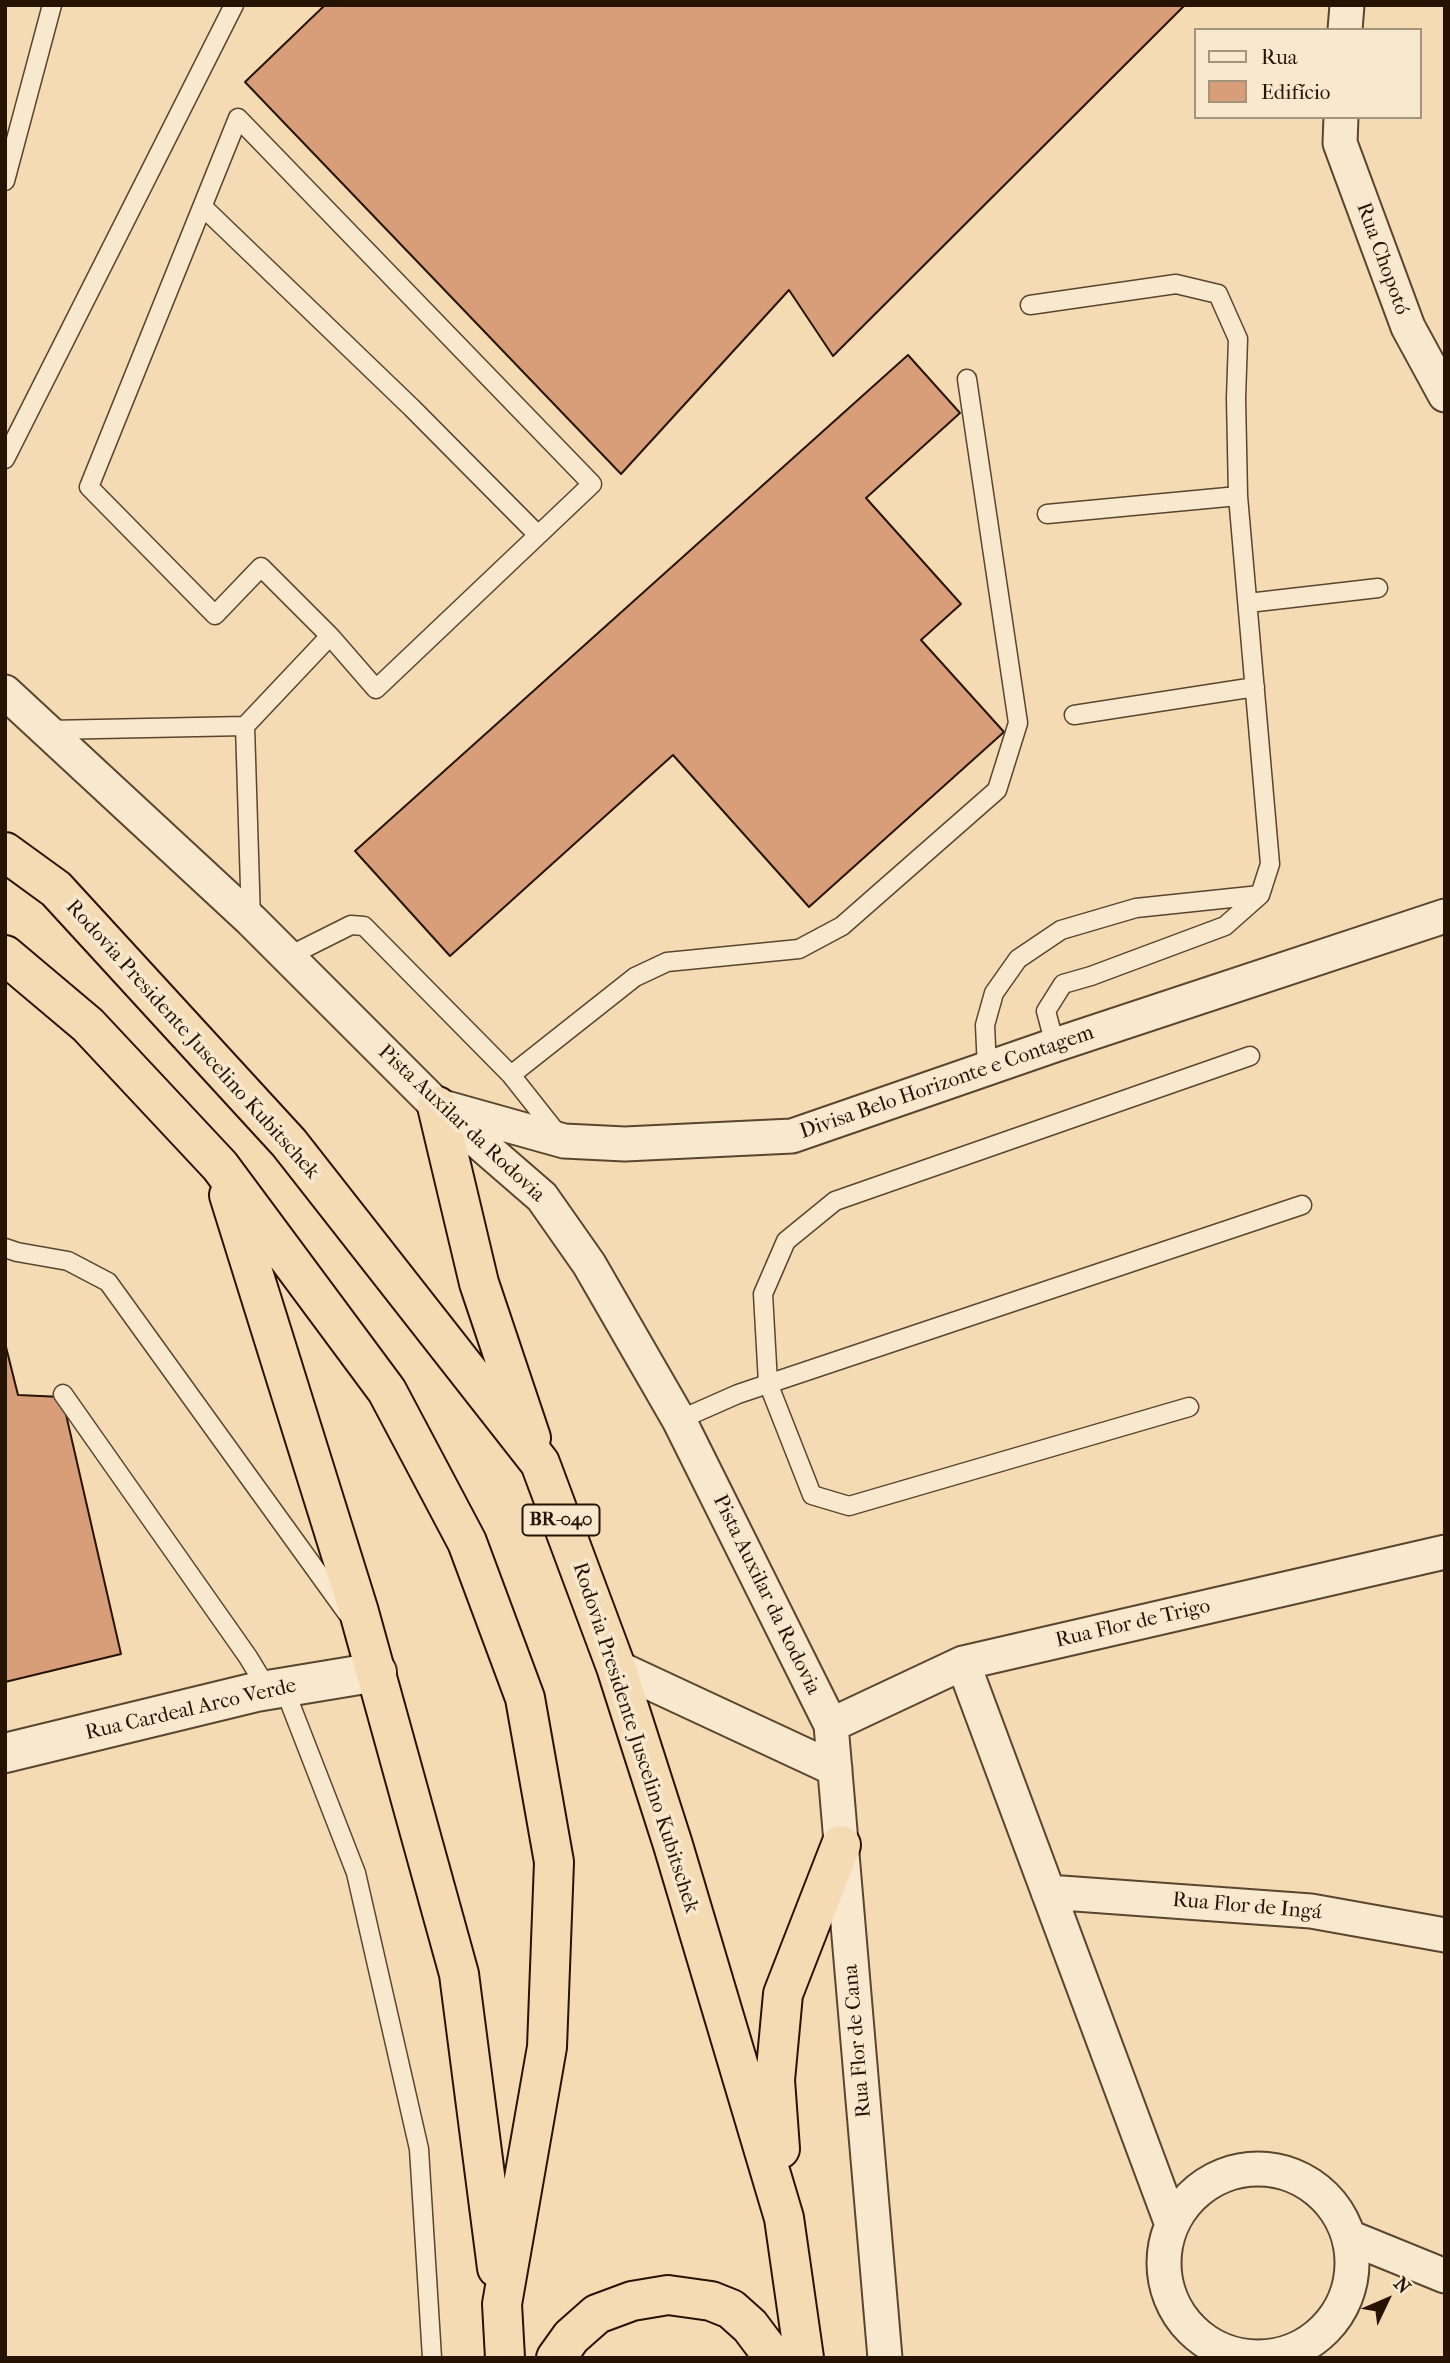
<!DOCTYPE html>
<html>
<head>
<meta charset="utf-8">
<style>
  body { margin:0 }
  #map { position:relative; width:1450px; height:2363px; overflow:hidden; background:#f4dbb3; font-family:"IM FELL French Canon",serif }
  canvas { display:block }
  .frame { position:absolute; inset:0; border:7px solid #271301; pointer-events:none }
  .legend { position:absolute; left:1194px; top:28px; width:228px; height:91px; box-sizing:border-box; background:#f8e8ce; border:2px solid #a4937c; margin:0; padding:9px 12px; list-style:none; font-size:21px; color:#271301 }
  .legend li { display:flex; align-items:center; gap:14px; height:35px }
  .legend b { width:35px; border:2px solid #a4937c }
  .north { position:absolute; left:1352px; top:2265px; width:70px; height:70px; -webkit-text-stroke:5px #f8e8ce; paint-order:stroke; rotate:46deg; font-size:19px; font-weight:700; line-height:28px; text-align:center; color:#271301 }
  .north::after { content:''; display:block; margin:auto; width:24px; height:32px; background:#271301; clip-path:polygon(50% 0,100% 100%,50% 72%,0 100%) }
</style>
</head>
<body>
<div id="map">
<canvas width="1450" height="2363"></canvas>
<div class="frame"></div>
<ul class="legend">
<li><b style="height:9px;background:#f8e8ce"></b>Rua</li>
<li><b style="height:19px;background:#d79e79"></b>Edifício</li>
</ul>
<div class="north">N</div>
</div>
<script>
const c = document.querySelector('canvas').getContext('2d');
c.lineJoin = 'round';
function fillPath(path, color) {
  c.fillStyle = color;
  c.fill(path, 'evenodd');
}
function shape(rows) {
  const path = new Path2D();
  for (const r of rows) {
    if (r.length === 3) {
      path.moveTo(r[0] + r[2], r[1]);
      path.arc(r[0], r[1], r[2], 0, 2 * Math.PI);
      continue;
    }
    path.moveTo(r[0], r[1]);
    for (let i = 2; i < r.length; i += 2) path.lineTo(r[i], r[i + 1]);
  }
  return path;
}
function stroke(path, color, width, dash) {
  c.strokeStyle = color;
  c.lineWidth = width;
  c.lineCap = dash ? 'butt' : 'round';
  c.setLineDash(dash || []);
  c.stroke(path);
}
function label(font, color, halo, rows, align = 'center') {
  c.font = font + ' "IM FELL French Canon",serif';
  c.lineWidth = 7;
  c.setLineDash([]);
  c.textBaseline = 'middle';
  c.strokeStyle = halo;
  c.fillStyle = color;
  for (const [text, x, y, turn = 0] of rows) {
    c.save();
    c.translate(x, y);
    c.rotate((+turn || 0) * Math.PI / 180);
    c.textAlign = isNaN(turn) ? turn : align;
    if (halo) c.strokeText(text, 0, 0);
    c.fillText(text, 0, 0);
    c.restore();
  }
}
const building = shape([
  [325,5,1185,5,833,356,789,290,621,474,245,82,325,5],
  [908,355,960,413,866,498,961,604,921,640,1004,732,809,907,673,755,450,956,355,851,908,355],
  [5,1343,18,1395,62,1397,121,1654,5,1682,5,1343]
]);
fillPath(building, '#d79e79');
stroke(building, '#271301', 2);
const service = shape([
  [238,118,592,484,376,689,330,636,261,567,215,615,89,487,238,118],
  [5,181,52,5],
  [203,207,412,408,538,535],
  [1030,305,1176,284,1218,294,1238,339,1236,398,1238,496,1270,864,1260,895,1225,926,1091,976,1063,984,1046,1011,1055,1045],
  [5,459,234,5],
  [1047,514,1238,496],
  [1248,603,1378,588],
  [1074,715,1255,687],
  [49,730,245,726],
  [251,920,245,726,330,636],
  [289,956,351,925,364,926,511,1075,560,1137],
  [987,1069,985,1025,994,993,1018,959,1061,930,1136,908,1260,895],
  [511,1075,635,977,667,962,799,949,842,926,997,790,1018,723,967,379],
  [5,1248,17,1252,68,1261,108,1282,347,1613],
  [63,1394,248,1657,268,1690],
  [1189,1407,849,1506,812,1495,768,1383,763,1294,786,1241,835,1201,1250,1056],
  [679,1420,738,1394,1302,1205],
  [284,1688,356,1873,419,2149,432,2358]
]);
const minor = shape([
  [1345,30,1347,5],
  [1341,117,1340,143,1408,327,1445,395],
  [5,692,251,920,437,1106,542,1197,589,1264,679,1420,831,1725,885,2358],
  [446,1108,564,1141,625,1144,792,1136,1055,1045,1445,916],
  [963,1663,1171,2222],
  [616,1667,835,1769],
  [831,1725,963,1663,1445,1552],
  [1048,1892,1311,1911,1445,1935],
  [1258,2263,94],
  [1349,2237,1445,2276]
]);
const tertiary = shape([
  [5,1753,256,1692,377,1672]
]);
const motorway = shape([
  [5,852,56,889,289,1143,540,1463,616,1667,673,1845,784,2218,804,2358],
  [5,955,88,1025,220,1166,387,1391,467,1542,525,1698,554,1862,547,2047,502,2304,505,2358],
  [437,1106,479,1283,531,1438],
  [229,1195,359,1612,459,1974,497,2268],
  [780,2149,775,2080,783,1994,841,1845],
  [556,2358,571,2337,597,2314,632,2301,668,2295,711,2301,731,2309,750,2326,774,2358]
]);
stroke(service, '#5a452e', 21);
stroke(minor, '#5a452e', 37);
stroke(tertiary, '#5a452e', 42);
stroke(motorway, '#271301', 42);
stroke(service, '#f8e8ce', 18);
stroke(minor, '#f8e8ce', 33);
stroke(tertiary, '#f8e8ce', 38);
stroke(motorway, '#f4dbb3', 38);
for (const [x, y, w] of [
  [561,1520,77]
]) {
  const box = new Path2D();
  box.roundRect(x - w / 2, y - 15.5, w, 31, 5);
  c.fillStyle = '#f8e8ce';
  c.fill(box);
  stroke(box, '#271301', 2);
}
label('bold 19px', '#271301', null, [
  ["BR-040",561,1520]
]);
label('21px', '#271301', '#f8e8ce', [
  ["Rua Chopotó",1382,259,70],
  ["Rodovia Presidente Juscelino Kubitschek",192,1040,48],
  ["Divisa Belo Horizonte e Contagem",947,1083,-19],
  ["Pista Auxilar da Rodovia",461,1124,43],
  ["Pista Auxilar da Rodovia",766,1595,64],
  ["Rua Flor de Trigo",1133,1624,-13],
  ["Rua Cardeal Arco Verde",191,1710,-13],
  ["Rodovia Presidente Juscelino Kubitschek",635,1738,72],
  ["Rua Flor de Ingá",1247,1907,5],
  ["Rua Flor de Cana",858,2041,-95]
]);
</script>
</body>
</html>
